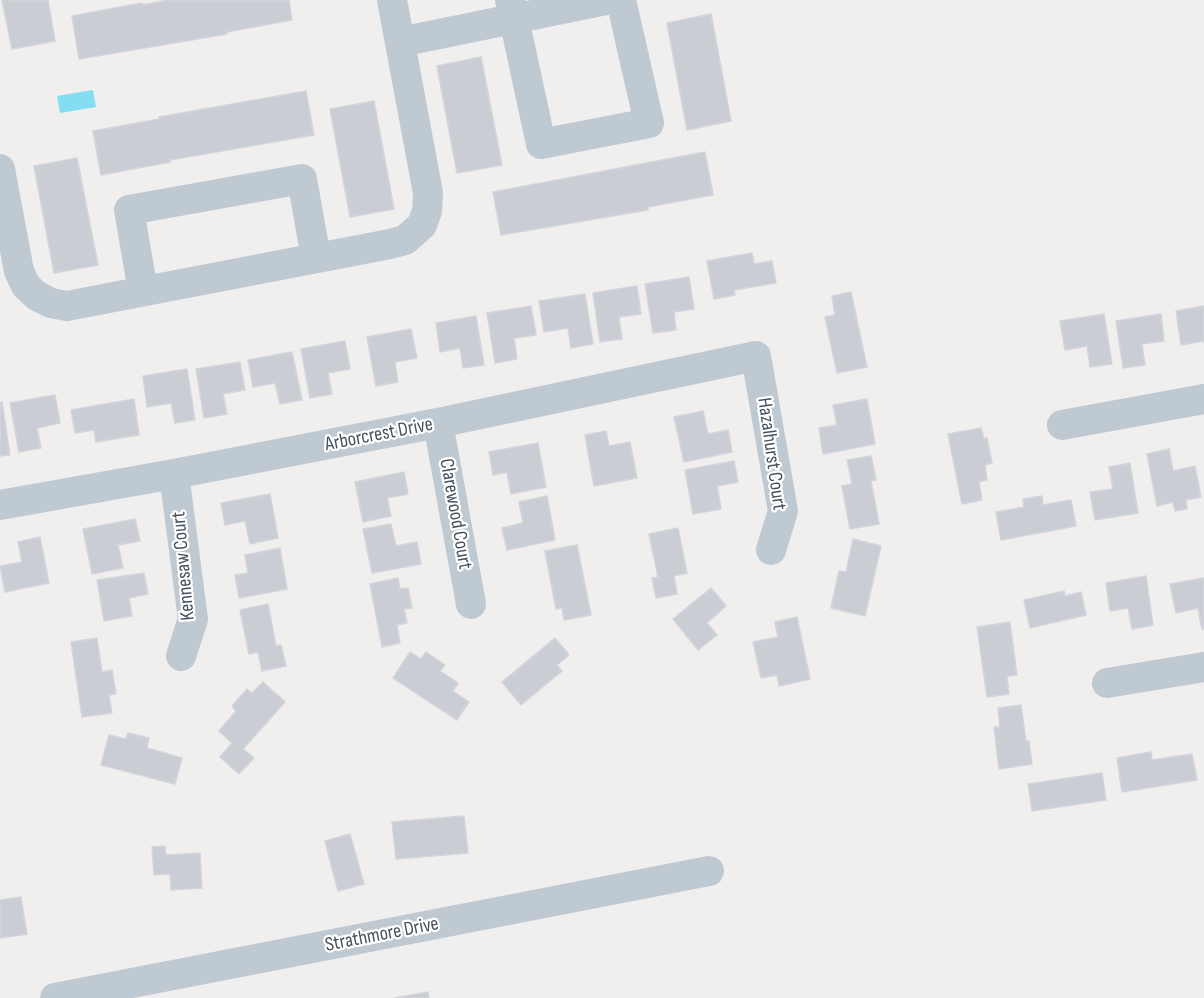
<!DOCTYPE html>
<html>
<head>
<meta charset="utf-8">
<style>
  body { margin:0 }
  canvas { display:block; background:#f1eeee }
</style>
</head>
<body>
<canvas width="1204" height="998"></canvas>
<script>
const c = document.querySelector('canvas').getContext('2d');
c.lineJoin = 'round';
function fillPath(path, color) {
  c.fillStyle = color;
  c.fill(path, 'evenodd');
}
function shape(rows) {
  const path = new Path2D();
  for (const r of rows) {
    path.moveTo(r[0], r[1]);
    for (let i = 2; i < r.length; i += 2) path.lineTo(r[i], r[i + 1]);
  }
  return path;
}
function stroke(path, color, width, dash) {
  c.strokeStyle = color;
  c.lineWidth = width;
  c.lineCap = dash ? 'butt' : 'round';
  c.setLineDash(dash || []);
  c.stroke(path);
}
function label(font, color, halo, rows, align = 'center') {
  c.font = font + ' "Sofia Sans Condensed",sans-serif';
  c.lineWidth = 4.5;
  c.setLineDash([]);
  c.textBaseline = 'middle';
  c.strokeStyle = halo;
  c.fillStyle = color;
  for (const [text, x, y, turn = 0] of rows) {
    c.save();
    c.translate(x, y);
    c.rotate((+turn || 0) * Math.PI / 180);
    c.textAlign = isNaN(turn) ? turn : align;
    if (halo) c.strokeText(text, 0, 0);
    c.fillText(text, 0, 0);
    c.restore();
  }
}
fillPath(shape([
  [93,90,96,107,60,113,57,96]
]), '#83def2');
const building = shape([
  [2,0,48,0,55,41,12,49,2,0],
  [168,0,289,0,292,20,227,32,227,34,79,59,72,16,142,3,143,5,168,0],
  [711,14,731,121,687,130,667,23,711,14],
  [481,57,502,165,457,173,437,66,481,57],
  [306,91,314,135,170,160,170,162,101,175,93,131,159,119,159,117,306,91],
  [374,101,394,209,350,217,330,109,374,101],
  [705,152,713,195,648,207,648,210,501,235,493,192,705,152],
  [77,158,98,265,54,273,34,166,77,158],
  [752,253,754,264,772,261,776,283,734,290,735,295,714,299,707,261,752,253],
  [689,277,694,309,674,312,676,330,653,333,645,284,689,277],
  [637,286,641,314,619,317,622,339,600,342,593,293,637,286],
  [851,292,867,367,837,373,825,317,835,315,832,296,851,292],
  [585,294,593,344,571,348,568,328,544,332,539,301,585,294],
  [531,306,536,335,514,338,517,359,495,363,487,313,531,306],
  [1204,306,1204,343,1204,341,1181,345,1176,311,1204,306],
  [1104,314,1112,364,1090,367,1087,346,1065,350,1060,321,1104,314],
  [1161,314,1164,341,1142,344,1145,365,1123,368,1116,321,1161,314],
  [476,316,484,365,463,368,460,348,440,352,436,323,476,316],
  [411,329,417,358,395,362,398,382,376,386,367,337,411,329],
  [345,341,350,369,328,373,332,394,310,398,301,349,345,341],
  [292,352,302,400,280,404,275,383,253,387,248,360,292,352],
  [240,362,245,390,223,394,227,414,204,418,196,369,240,362],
  [187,369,195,420,175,423,171,403,147,407,143,376,187,369],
  [55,395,60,423,37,428,41,448,19,452,10,403,55,395],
  [134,399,139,435,96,442,94,430,75,433,71,410,134,399],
  [867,399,875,444,823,454,819,428,837,425,833,405,867,399],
  [2,402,10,455,0,456,0,403,2,402],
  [703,411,708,434,728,430,732,452,684,462,674,417,703,411],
  [981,428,984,439,987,438,992,463,985,465,987,480,979,482,982,500,962,504,948,434,981,428],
  [606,431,609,446,630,442,637,478,594,486,585,435,606,431],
  [538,443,546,487,511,494,507,472,493,475,489,452,538,443],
  [1169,449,1173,471,1195,466,1201,497,1186,500,1187,509,1175,511,1173,502,1157,506,1147,454,1169,449],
  [871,456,876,480,871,481,879,524,850,529,842,486,852,484,847,460,871,456],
  [734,461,738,482,717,486,721,509,693,514,685,470,734,461],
  [1130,463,1138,513,1095,520,1090,492,1113,489,1109,467,1130,463],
  [404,472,408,494,387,498,391,516,363,522,355,482,404,472],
  [270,494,278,538,250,544,245,521,225,525,221,503,270,494],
  [547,496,555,540,507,550,502,528,523,523,519,502,547,496],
  [1042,496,1043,505,1071,500,1076,526,1001,540,996,512,1024,507,1023,499,1042,496],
  [135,519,140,541,118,545,123,568,92,574,83,529,135,519],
  [391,524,396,546,417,542,421,564,372,573,363,529,391,524],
  [678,528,687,573,674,576,677,594,656,598,652,578,658,577,649,534,678,528],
  [40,537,49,583,5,592,0,566,22,562,18,542,40,537],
  [853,539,881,546,865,616,831,608,839,571,846,572,853,539],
  [577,545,591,615,564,620,562,608,556,609,545,551,577,545],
  [280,548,287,589,239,598,235,575,248,573,245,555,280,548],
  [144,573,148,594,129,598,132,616,104,621,97,580,144,573],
  [1146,576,1153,625,1132,629,1128,608,1110,611,1106,583,1146,576],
  [398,578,400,589,408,588,412,608,404,609,407,623,397,625,400,643,382,647,370,584,398,578],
  [1204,578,1204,629,1202,629,1198,608,1176,613,1170,584,1204,578],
  [711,588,726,606,707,623,717,635,698,650,673,619,711,588],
  [1064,591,1065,596,1081,592,1086,615,1030,628,1024,600,1064,591],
  [268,604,276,646,281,645,286,666,262,671,258,652,249,654,240,610,268,604],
  [797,617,810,679,779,686,777,675,761,678,753,642,778,637,775,622,797,617],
  [1010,622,1017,675,1007,676,1009,694,987,697,977,627,1010,622],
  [97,638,102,672,112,670,116,694,109,695,112,713,82,717,71,642,97,638],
  [555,638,569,655,557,665,562,671,521,705,502,682,555,638],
  [410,652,421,659,426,652,445,665,440,671,458,683,453,691,469,702,457,720,393,678,410,652],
  [263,682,285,702,243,749,254,758,239,774,220,757,232,743,219,731,236,711,232,706,247,689,252,693,263,682],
  [1021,705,1026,741,1029,741,1032,764,999,769,994,727,1000,727,998,708,1021,705],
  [128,733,149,738,147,748,182,758,175,784,101,765,109,735,126,739,128,733],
  [1151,752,1152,760,1192,754,1197,780,1122,792,1117,758,1151,752],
  [1102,773,1106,800,1032,811,1028,784,1102,773],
  [464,816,468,853,396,859,392,822,464,816],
  [350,834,364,884,338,891,325,841,350,834],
  [165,846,166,855,200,853,202,888,171,890,170,874,154,875,152,847,165,846],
  [21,897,27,934,0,938,0,900,21,897],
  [428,992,429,998,395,998,428,992]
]);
fillPath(building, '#cacdd4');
stroke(building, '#d2d5db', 1.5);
stroke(shape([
  [510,0,541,144,649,123,621,0],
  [400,42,606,0],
  [0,169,19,271,26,286,37,296,51,303,67,306,390,244,405,240,422,225,427,211,428,193,392,0],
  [143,291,129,210,302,179,316,258],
  [438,423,471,604],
  [1062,425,1204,399],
  [174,474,193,619,181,656],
  [0,505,174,474,438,423,756,356,783,511,771,550],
  [1107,683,1204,667],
  [55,998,709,871]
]), '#bec9d2', 30);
label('20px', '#45525d', '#fff', [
  ["Arborcrest Drive",379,435,-11],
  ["Hazalhurst Court",771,454,82],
  ["Clarewood Court",455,514,80],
  ["Kennesaw Court",184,566,-95],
  ["Strathmore Drive",382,935,-11]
]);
</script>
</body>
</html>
